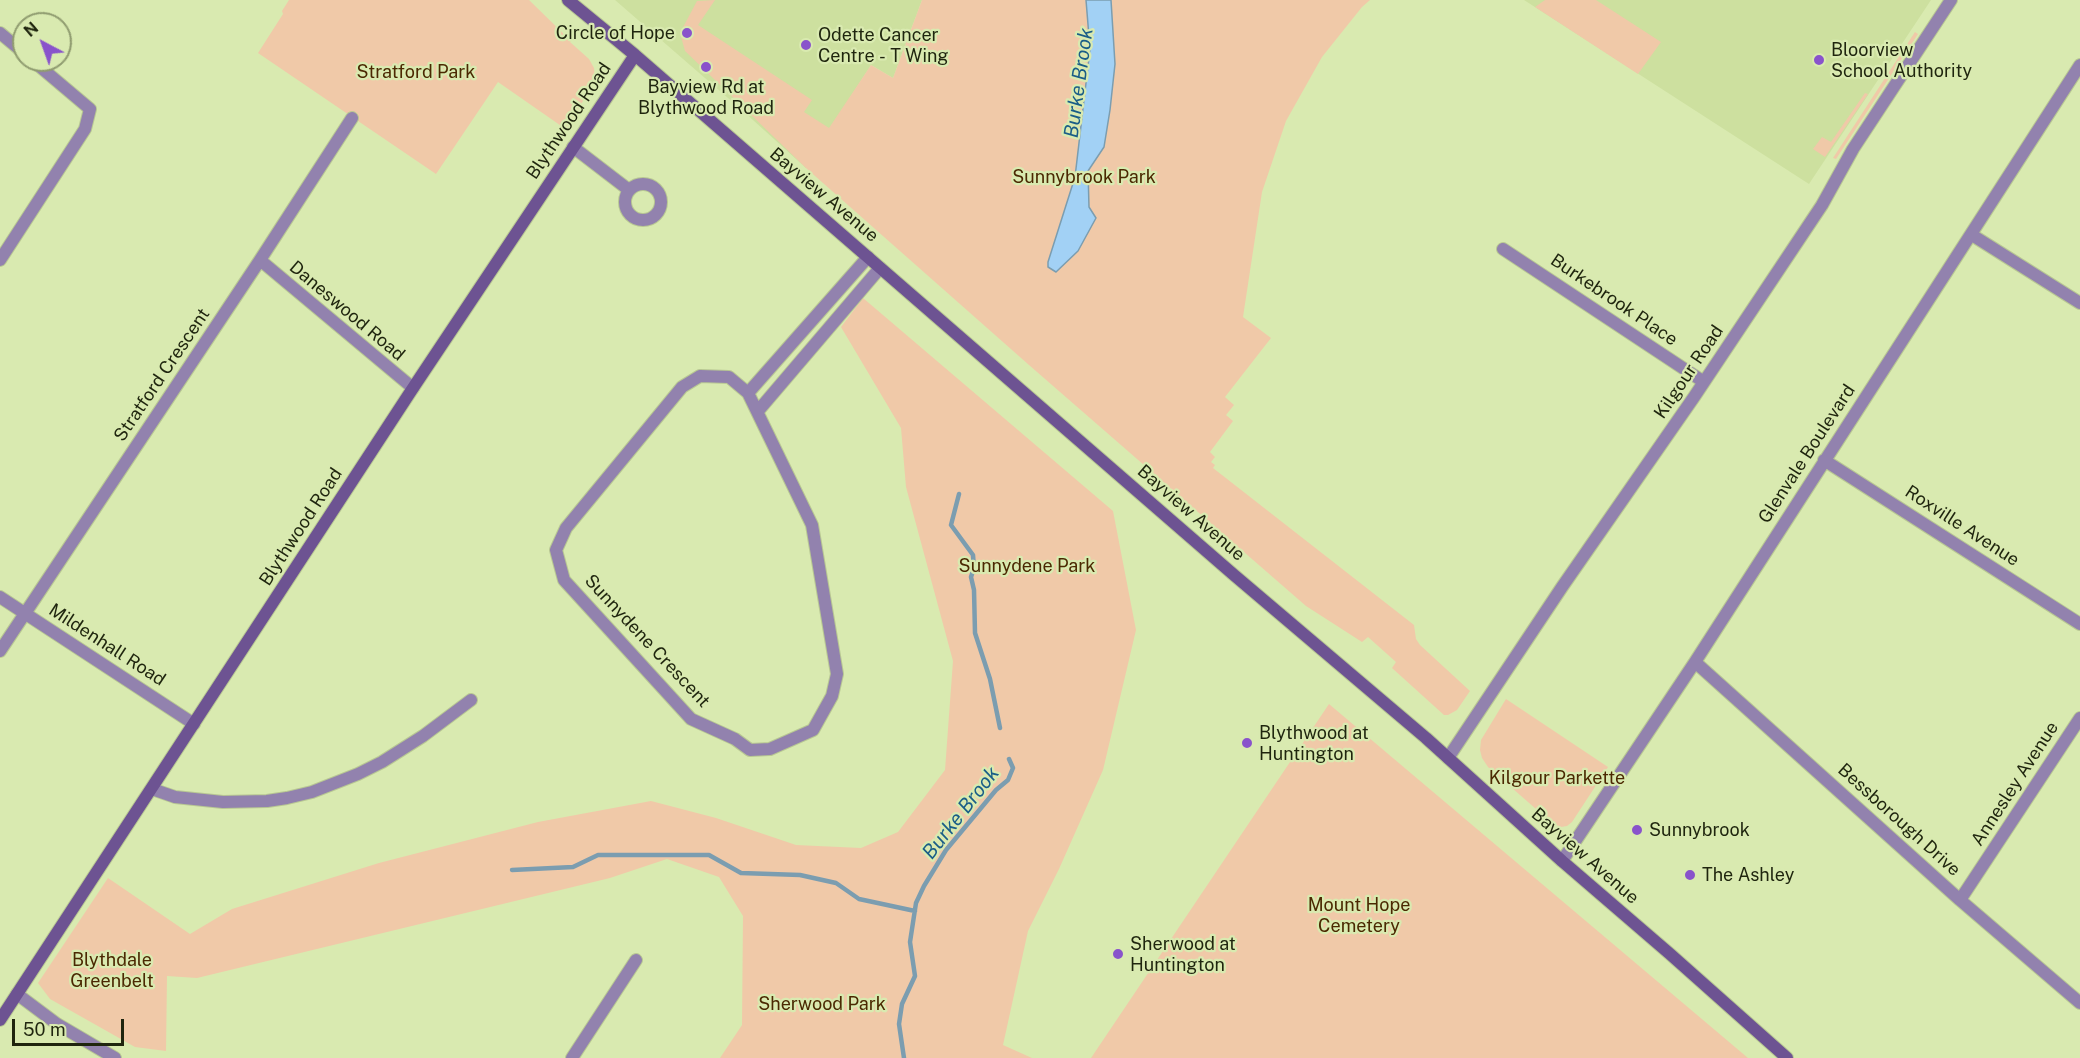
<!DOCTYPE html>
<html>
<head>
<meta charset="utf-8">
<style>
  body { margin:0 }
  #map { position:relative; width:2080px; height:1058px; overflow:hidden; background:#d9eab0; font-family:"Public Sans",sans-serif }
  canvas { display:block }
  .north { position:absolute; left:12px; top:12px; width:60px; height:60px; box-sizing:border-box; background:#d9eab0; border:2px solid #8f9b6f; border-radius:50%; rotate:319deg; font-size:16px; font-weight:700; line-height:24px; text-align:center; color:#1f250e }
  .north::after { content:''; display:block; margin:auto; width:21px; height:27px; background:#8953cb; clip-path:polygon(50% 0,100% 100%,50% 72%,0 100%) }
  .scale { position:absolute; left:12px; top:1019px; width:112px; height:27px; box-sizing:border-box; border:3px solid #1f250e; border-top:0; padding-left:8px; font-size:18px; line-height:21px; white-space:nowrap; color:#1f250e; -webkit-text-stroke:4px #d9eab0; paint-order:stroke }
</style>
</head>
<body>
<div id="map">
<canvas width="2080" height="1058"></canvas>
<div class="north">N</div>
<div class="scale">50 m</div>
</div>
<script>
const c = document.querySelector('canvas').getContext('2d');
c.lineJoin = 'round';
function fillPath(path, color) {
  c.fillStyle = color;
  c.fill(path, 'evenodd');
}
function shape(rows) {
  const path = new Path2D();
  for (const r of rows) {
    if (r.length === 3) {
      path.moveTo(r[0] + r[2], r[1]);
      path.arc(r[0], r[1], r[2], 0, 2 * Math.PI);
      continue;
    }
    path.moveTo(r[0], r[1]);
    for (let i = 2; i < r.length; i += 2) path.lineTo(r[i], r[i + 1]);
  }
  return path;
}
function stroke(path, color, width, dash) {
  c.strokeStyle = color;
  c.lineWidth = width;
  c.lineCap = dash ? 'butt' : 'round';
  c.setLineDash(dash || []);
  c.stroke(path);
}
function label(font, color, halo, rows, align = 'center') {
  c.font = font + ' "Public Sans",sans-serif';
  c.lineWidth = 4.5;
  c.setLineDash([]);
  c.textBaseline = 'middle';
  c.strokeStyle = halo;
  c.fillStyle = color;
  for (const [text, x, y, turn = 0] of rows) {
    c.save();
    c.translate(x, y);
    c.rotate((+turn || 0) * Math.PI / 180);
    c.textAlign = isNaN(turn) ? turn : align;
    if (halo) c.strokeText(text, 0, 0);
    c.fillText(text, 0, 0);
    c.restore();
  }
}
fillPath(shape([
  [615,0,922,0,893,78,871,65,806,168,743,111],
  [1524,0,1931,0,1809,184]
]), '#cde09f');
fillPath(shape([
  [289,0,529,0,571,41,570,42,589,59,594,68,595,79,567,130,498,82,436,174,258,53,283,14,282,11],
  [715,0,698,25,812,100,804,112,829,128,871,65,893,78,922,0,1370,0,1362,7,1322,57,1286,121,1262,192,1243,317,1271,338,1225,397,1234,405,1226,415,1233,421,1210,452,1215,457,1211,462,1215,465,1213,468,1414,625,1416,639,1420,645,1470,691,1457,710,1448,715,1444,715,1392,668,1396,662,1368,637,1362,642,1306,606,1029,365,806,168,685,51,680,33,697,1],
  [1545,0,1596,0,1661,42,1638,74,1535,7],
  [1915,32,1918,34,1836,159,1833,158],
  [1865,93,1868,94,1825,157,1813,149,1822,137,1831,142],
  [863,298,1113,511,1136,630,1103,770,1059,869,1028,931,1003,1045,1032,1058,720,1058,742,1025,743,916,719,877,667,859,610,878,197,978,167,976,166,1051,135,1047,50,999,38,983,108,878,190,934,232,909,379,863,538,822,651,801,716,818,796,845,861,848,898,832,945,770,953,661,906,487,901,428,841,327],
  [1506,699,1608,767,1572,822,1567,826,1561,827,1552,823,1488,767,1482,758,1480,750,1481,740],
  [1329,704,1748,1058,1091,1058]
]), '#f0c9a8');
const water = shape([
  [1086,0,1111,0,1115,64,1110,110,1104,147,1088,171,1089,207,1096,218,1078,251,1056,272,1048,267,1048,262,1075,177,1090,49,1086,0]
]);
fillPath(water, '#a2d1f5');
stroke(water, '#7b9db0', 1.5);
stroke(shape([
  [959,494,951,525,973,555,974,568,971,577,974,590,975,633,990,679,1000,728],
  [512,870,573,867,598,855,709,855,741,873,800,875,836,883,859,899,915,911],
  [904,1058,899,1024,902,1004,915,976,910,942,916,903,924,886,946,850,996,790,1008,780,1013,768,1009,759]
]), '#7b9db0', 4.5);
const street = shape([
  [0,33,24,53],
  [573,147,629,190],
  [643,202,18],
  [1972,235,2080,303],
  [1503,249,1704,382],
  [0,260,85,129,90,109,32,60],
  [260,260,413,388],
  [700,376,729,377,748,393,812,525,837,674,832,696,813,730,770,749,750,750,735,739,691,719,564,580,556,550,566,528,682,387,700,376],
  [748,393,868,257],
  [758,411,880,268],
  [1824,460,2080,624],
  [0,597,194,724],
  [0,651,260,260,352,118],
  [1695,662,1960,900,2080,1003],
  [1448,758,1562,587,1694,397,1822,205,1853,149,1951,0],
  [152,789,175,797,223,802,267,801,287,798,312,792,358,774,382,762,423,736,471,700],
  [1562,861,1695,662,2080,65],
  [1960,900,2080,718],
  [17,994,57,1024,115,1058],
  [572,1058,636,960]
]);
const secondary = shape([
  [568,0,635,55,1234,575,1426,738,1562,861,1670,954,1787,1058],
  [0,1020,413,388,635,55]
]);
stroke(street, '#b8c793', 14);
stroke(secondary, '#b8c793', 14);
stroke(street, '#9282ae', 12);
stroke(secondary, '#6d5392', 12);
for (const [x, y, r, color] of [
  [687,33,6,"#8953cb"],
  [806,45,6,"#8953cb"],
  [1819,60,6,"#8953cb"],
  [706,67,6,"#8953cb"],
  [1247,743,6,"#8953cb"],
  [1637,830,6,"#8953cb"],
  [1690,875,6,"#8953cb"],
  [1118,954,6,"#8953cb"]
]) {
  const dot = new Path2D();
  dot.arc(x, y, r, 0, 2 * Math.PI);
  c.fillStyle = color;
  c.fill(dot);
  stroke(dot, '#d9eab0', 2);
}
label('18px', '#1f250e', '#d9eab0', [
  ["Circle of Hope",675,33,"right"],
  ["Odette Cancer",818,35],
  ["Centre - T Wing",818,56],
  ["Bloorview",1831,50],
  ["School Authority",1831,71],
  ["Bayview Rd at",706,87,"center"],
  ["Blythwood Road",706,108,"center"],
  ["Blythwood at",1259,733],
  ["Huntington",1259,754],
  ["Sunnybrook",1649,830],
  ["The Ashley",1702,875],
  ["Sherwood at",1130,944],
  ["Huntington",1130,965]
], 'left');
label('18px', '#4b2802', '#d9eab0', [
  ["Stratford Park",416,72],
  ["Sunnybrook Park",1084,177],
  ["Sunnydene Park",1027,566],
  ["Kilgour Parkette",1557,778],
  ["Mount Hope",1359,905],
  ["Cemetery",1359,926],
  ["Blythdale",112,960],
  ["Greenbelt",112,981],
  ["Sherwood Park",822,1004]
]);
label('18px', '#1f250e', '#d9eab0', [
  ["Blythwood Road",569,121,-56],
  ["Bayview Avenue",824,195,40],
  ["Burkebrook Place",1614,300,34],
  ["Daneswood Road",347,311,40],
  ["Kilgour Road",1689,372,-56],
  ["Stratford Crescent",162,375,-56],
  ["Glenvale Boulevard",1807,454,-57],
  ["Bayview Avenue",1191,513,41],
  ["Roxville Avenue",1962,526,33],
  ["Blythwood Road",301,527,-57],
  ["Sunnydene Crescent",647,641,47],
  ["Mildenhall Road",107,645,33],
  ["Annesley Avenue",2015,784,-57],
  ["Bessborough Drive",1899,820,42],
  ["Bayview Avenue",1585,856,41]
]);
label('italic 20px', '#1a5d87', '#d9eab0', [
  ["Burke Brook",1079,83,-82],
  ["Burke Brook",961,813,-52]
]);
</script>
</body>
</html>
